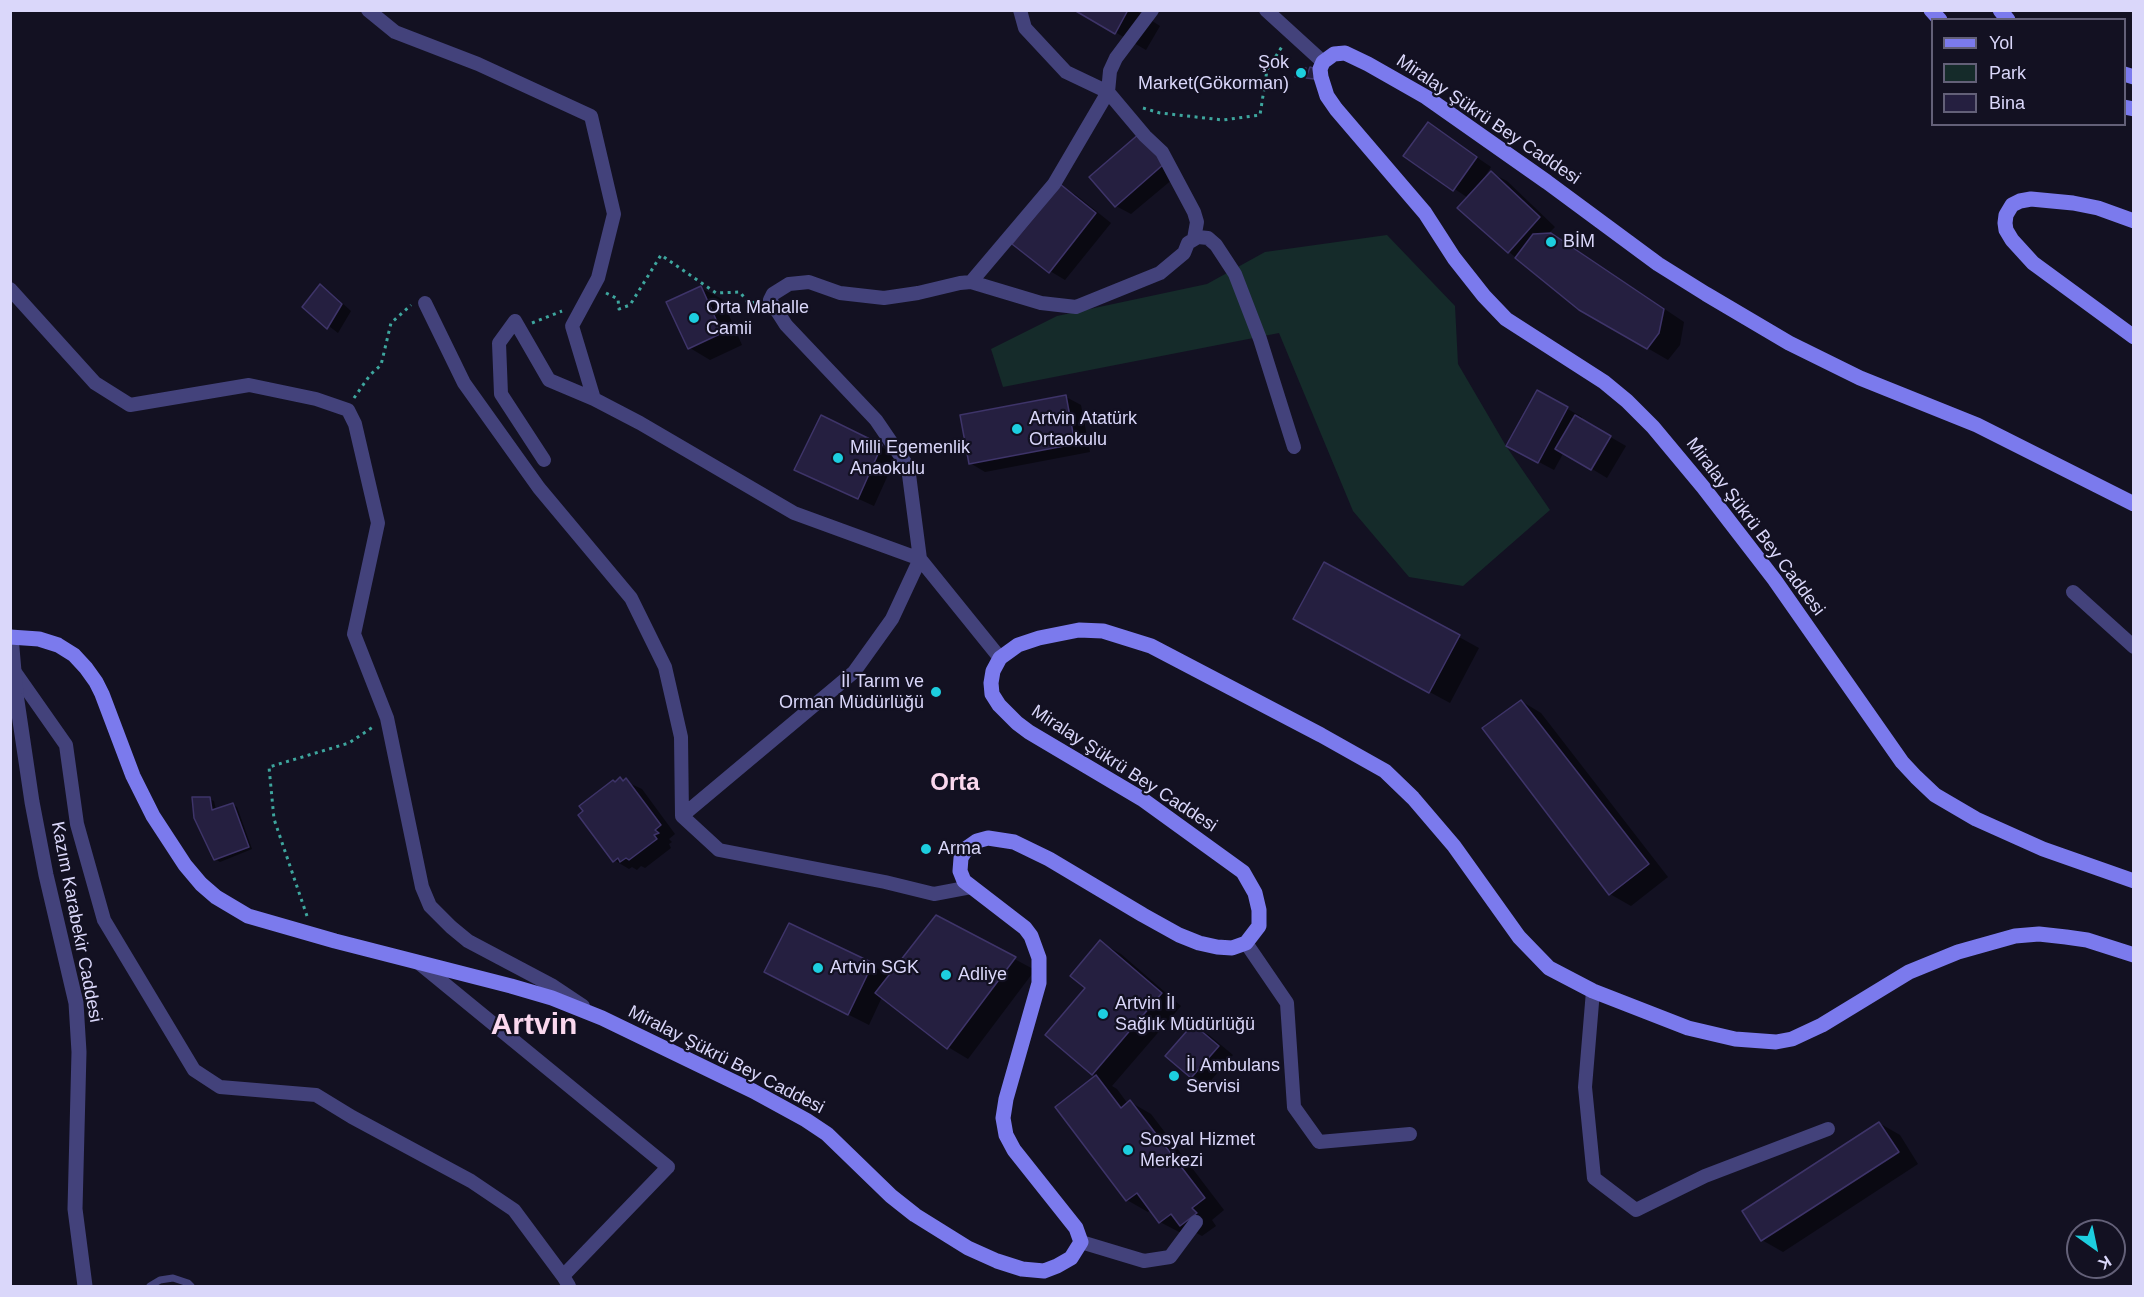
<!DOCTYPE html>
<html>
<head>
<meta charset="utf-8">
<style>
  body { margin:0 }
  #map { position:relative; width:2144px; height:1297px; overflow:hidden; background:#131122; font-family:Helvetica,sans-serif }
  canvas { display:block }
  .frame { position:absolute; inset:0; border:12px solid #dad7fa; pointer-events:none }
  .legend { position:absolute; left:1931px; top:18px; width:195px; height:108px; box-sizing:border-box; background:#131122; border:2px solid #636078; margin:0; padding:8px 10px; list-style:none; font-size:18px; color:#dad7fa }
  .legend li { display:flex; align-items:center; gap:12px; height:30px }
  .legend b { width:30px; border:2px solid #636078 }
  .north { position:absolute; left:2066px; top:1219px; width:60px; height:60px; box-sizing:border-box; background:#131122; border:2px solid #636078; border-radius:50%; rotate:147deg; font-size:16px; font-weight:700; line-height:24px; text-align:center; color:#dad7fa }
  .north::after { content:''; display:block; margin:auto; width:21px; height:27px; background:#1dcedf; clip-path:polygon(50% 0,100% 100%,50% 72%,0 100%) }
</style>
</head>
<body>
<div id="map">
<canvas width="2144" height="1297"></canvas>
<div class="frame"></div>
<ul class="legend">
<li><b style="height:8px;background:#7b7aed"></b>Yol</li>
<li><b style="height:16px;background:#152b2a"></b>Park</li>
<li><b style="height:16px;background:#251f40"></b>Bina</li>
</ul>
<div class="north">K</div>
</div>
<script>
const c = document.querySelector('canvas').getContext('2d');
c.lineJoin = 'round';
function fillPath(path, color) {
  c.fillStyle = color;
  c.fill(path, 'evenodd');
}
function shape(rows) {
  const path = new Path2D();
  for (const r of rows) {
    path.moveTo(r[0], r[1]);
    for (let i = 2; i < r.length; i += 2) path.lineTo(r[i], r[i + 1]);
  }
  return path;
}
function stroke(path, color, width, dash) {
  c.strokeStyle = color;
  c.lineWidth = width;
  c.lineCap = dash ? 'butt' : 'round';
  c.setLineDash(dash || []);
  c.stroke(path);
}
function label(font, color, halo, rows, align = 'center') {
  c.font = font + ' Helvetica,sans-serif';
  c.lineWidth = 4.5;
  c.setLineDash([]);
  c.textBaseline = 'middle';
  c.strokeStyle = halo;
  c.fillStyle = color;
  for (const [text, x, y, turn = 0] of rows) {
    c.save();
    c.translate(x, y);
    c.rotate((+turn || 0) * Math.PI / 180);
    c.textAlign = isNaN(turn) ? turn : align;
    if (halo) c.strokeText(text, 0, 0);
    c.fillText(text, 0, 0);
    c.restore();
  }
}
fillPath(shape([
  [1387,235,1455,306,1458,364,1506,446,1550,510,1463,586,1409,577,1353,511,1279,333,1003,387,991,349,1057,316,1207,284,1265,252]
]), '#152b2a');
fillPath(shape([
  [1077,10,1135,10,1160,26,1146,50],
  [1305,70,1310,72,1318,80,1308,78,1301,79,1297,77],
  [1428,124,1491,167,1484,178,1485,179,1491,173,1507,181,1555,227,1548,234,1572,247,1684,322,1680,345,1668,360,1580,309,1509,252,1468,198,1405,155],
  [1140,135,1180,173,1131,214,1116,206],
  [1061,186,1076,195,1111,223,1065,280,1050,271],
  [320,286,330,292,351,311,338,333,304,307],
  [701,288,722,299,742,345,710,360,690,348],
  [1537,392,1582,417,1581,420,1626,446,1607,478,1564,452,1554,470,1524,454],
  [1066,397,1081,405,1090,452,985,472,970,463],
  [822,417,897,455,874,506,795,470],
  [1315,630,1459,637,1479,648,1450,703],
  [1521,701,1541,713,1668,877,1631,906,1610,894,1484,728],
  [620,779,642,789,675,834,669,839,672,842,669,844,671,848,645,868,641,866,637,870,632,867,629,869,614,860,616,784],
  [209,799,214,801,216,810,233,805,237,807,252,849,220,862,215,859],
  [936,917,1035,970,968,1059,948,1047,882,997,869,1025,786,983,789,925,891,975],
  [1100,942,1121,954,1181,1006,1112,1086,1117,1089,1128,1104,1130,1102,1151,1114,1224,1210,1212,1220,1216,1226,1202,1236,1187,1228,1181,1233,1160,1222,1151,1209,1148,1212,1127,1200,1057,1107,1097,1076,1093,1074,1087,988],
  [1193,1026,1209,1035,1233,1055,1207,1085,1192,1077],
  [1879,1123,1900,1135,1918,1164,1783,1252,1762,1240]
]), '#0007');
const building = shape([
  [1074,10,1128,10,1115,34,1074,10],
  [1310,67,1316,69,1314,79,1306,78,1310,67],
  [1299,68,1306,68,1304,77,1295,77,1299,68],
  [1428,122,1477,157,1453,191,1403,156,1428,122],
  [1140,133,1165,163,1115,207,1089,177,1140,133],
  [1491,171,1540,217,1508,253,1457,208,1491,171],
  [1060,184,1096,213,1049,273,1012,244,1060,184],
  [1551,233,1664,309,1659,333,1647,349,1579,310,1515,258,1533,234,1551,233],
  [320,284,342,304,327,329,302,307,320,284],
  [701,286,722,333,688,349,666,302,701,286],
  [1537,390,1568,407,1538,463,1506,446,1537,390],
  [1066,395,1075,444,969,464,960,415,1066,395],
  [821,415,882,445,858,499,794,470,821,415],
  [1575,415,1611,436,1591,470,1555,449,1575,415],
  [1324,562,1460,635,1429,693,1293,619,1324,562],
  [1521,700,1649,864,1609,895,1482,728,1521,700],
  [620,777,623,781,626,778,661,825,655,830,659,833,654,835,657,839,629,860,626,858,620,862,618,858,613,862,578,815,583,811,579,806,613,780,615,782,620,777],
  [192,797,210,797,212,810,233,803,249,847,214,860,194,818,192,797],
  [936,915,1016,957,947,1049,875,993,936,915],
  [789,923,873,963,848,1015,764,972,789,923],
  [1100,940,1162,993,1092,1075,1045,1035,1085,988,1070,976,1100,940],
  [1193,1024,1219,1046,1191,1078,1165,1056,1193,1024],
  [1096,1075,1121,1108,1130,1100,1205,1198,1192,1208,1197,1213,1180,1226,1171,1214,1159,1223,1137,1193,1126,1201,1055,1107,1096,1075],
  [1879,1122,1899,1152,1761,1241,1742,1211,1879,1122]
]);
fillPath(building, '#251f40');
stroke(building, '#3e3469', 1.5);
stroke(shape([
  [1143,108,1160,113,1223,120,1260,115,1267,70,1283,45],
  [606,293,618,299,619,309,630,305,661,255,716,293,740,292,749,304,755,302],
  [532,323,562,311],
  [354,398,370,375,381,365,391,323,411,305],
  [307,916,274,819,269,767,349,743,373,727]
]), '#3ea69e', 3, [3, 4.5]);
stroke(shape([
  [150,1286,160,1280,173,1278,188,1283,191,1286]
]), '#43427b', 7);
stroke(shape([
  [368,10,395,32,478,64,591,116,614,214,598,278,572,326,594,399,640,423,794,513,920,559,892,619,854,672,682,816],
  [1152,10,1116,58,1110,71,1108,92,1145,136,1162,152,1194,212,1197,222,1194,239],
  [1266,10,1323,62],
  [971,282,1054,184,1108,92,1066,72,1025,28,1020,10],
  [10,289,95,383,130,405,249,385,316,399,348,410,355,424,378,523,354,634,387,718,422,887,430,906,451,927,468,941,553,986,583,1006],
  [425,303,464,383,539,488,631,598,665,667,681,737,682,816,719,850,885,882,934,894,971,887],
  [544,460,501,394,499,343,515,321,549,380,594,399],
  [2073,592,2134,647],
  [1000,658,920,559,908,467,876,420,786,325,770,300,773,294,789,284,809,282,840,293,884,298,918,293,960,283,971,282,1041,303,1076,307,1160,273,1184,253,1188,243,1198,237,1208,238,1216,245,1235,274,1260,339,1294,447],
  [12,668,66,745,77,824,104,920,194,1070,220,1087,316,1095,352,1117,471,1181,514,1210,563,1276,569,1286],
  [1246,943,1287,1003,1294,1107,1319,1142,1410,1134],
  [419,963,668,1167,563,1276],
  [1593,991,1585,1087,1594,1178,1636,1210,1705,1176,1828,1129],
  [1081,1242,1144,1261,1170,1257,1196,1222]
]), '#43427b', 14);
stroke(shape([
  [11,637,16,694,32,802,46,875,76,1003,79,1052,75,1209,85,1286]
]), '#43427b', 15);
stroke(shape([
  [1931,10,1940,20],
  [2000,10,2008,20],
  [2124,74,2134,77],
  [2124,107,2134,109],
  [2134,221,2098,208,2073,203,2031,199,2020,201,2012,205,2006,215,2005,223,2006,230,2012,240,2033,263,2134,337],
  [2134,504,1977,425,1860,378,1789,343,1706,294,1658,264,1547,182,1426,97,1368,64,1345,53,1334,54,1323,62,1320,69,1321,77,1327,96,1336,109,1425,213,1454,258,1484,296,1506,319,1604,382,1627,401,1653,427,1703,487,1774,579,1902,762,1916,777,1935,795,1976,819,2043,849,2134,881],
  [10,637,39,639,58,645,74,655,86,668,96,682,102,694,133,776,153,816,185,865,201,884,216,897,248,916,335,941,511,986,552,998,602,1018,753,1091,806,1120,827,1134,891,1196,915,1215,968,1248,997,1261,1022,1269,1044,1271,1057,1266,1071,1258,1081,1242,1076,1228,1014,1150,1006,1135,1003,1118,1006,1099,1039,983,1039,958,1031,936,1025,928,964,881,960,871,961,858,967,848,977,841,988,838,1014,842,1049,859,1143,915,1179,935,1199,943,1217,947,1232,948,1246,943,1259,926,1259,910,1255,893,1243,872,1142,799,1029,732,1017,723,999,705,992,694,991,683,993,671,1000,658,1018,645,1039,638,1079,630,1103,631,1151,646,1321,735,1385,771,1413,798,1454,846,1519,937,1549,968,1593,991,1688,1028,1735,1039,1776,1042,1792,1039,1822,1025,1909,972,1958,952,2015,936,2039,934,2066,937,2087,940,2134,955]
]), '#7b7aed', 15);
for (const [x, y, r, color] of [
  [1301,73,6,"#1dcedf"],
  [1551,242,6,"#1dcedf"],
  [694,318,6,"#1dcedf"],
  [1017,429,6,"#1dcedf"],
  [838,458,6,"#1dcedf"],
  [936,692,6,"#1dcedf"],
  [926,849,6,"#1dcedf"],
  [818,968,6,"#1dcedf"],
  [946,975,6,"#1dcedf"],
  [1103,1014,6,"#1dcedf"],
  [1174,1076,6,"#1dcedf"],
  [1128,1150,6,"#1dcedf"]
]) {
  const dot = new Path2D();
  dot.arc(x, y, r, 0, 2 * Math.PI);
  c.fillStyle = color;
  c.fill(dot);
  stroke(dot, '#131122', 2);
}
label('18px', '#dad7fa', '#131122', [
  ["Şok",1289,63,"right"],
  ["Market(Gökorman)",1289,84,"right"],
  ["BİM",1563,242],
  ["Orta Mahalle",706,308],
  ["Camii",706,329],
  ["Artvin Atatürk",1029,419],
  ["Ortaokulu",1029,440],
  ["Milli Egemenlik",850,448],
  ["Anaokulu",850,469],
  ["İl Tarım ve",924,682,"right"],
  ["Orman Müdürlüğü",924,703,"right"],
  ["Arma",938,849],
  ["Artvin SGK",830,968],
  ["Adliye",958,975],
  ["Artvin İl",1115,1004],
  ["Sağlık Müdürlüğü",1115,1025],
  ["İl Ambulans",1186,1066],
  ["Servisi",1186,1087],
  ["Sosyal Hizmet",1140,1140],
  ["Merkezi",1140,1161]
], 'left');
label('18px', '#dad7fa', '#131122', [
  ["Miralay Şükrü Bey Caddesi",1488,120,34],
  ["Miralay Şükrü Bey Caddesi",1755,527,53],
  ["Miralay Şükrü Bey Caddesi",1124,769,33],
  ["Kazım Karabekir Caddesi",76,922,79],
  ["Miralay Şükrü Bey Caddesi",726,1060,27]
]);
label('bold 24px', '#fad8ee', '#131122', [
  ["Orta",955,783]
]);
label('bold 30px', '#fad8ee', '#131122', [
  ["Artvin",534,1026]
]);
</script>
</body>
</html>
